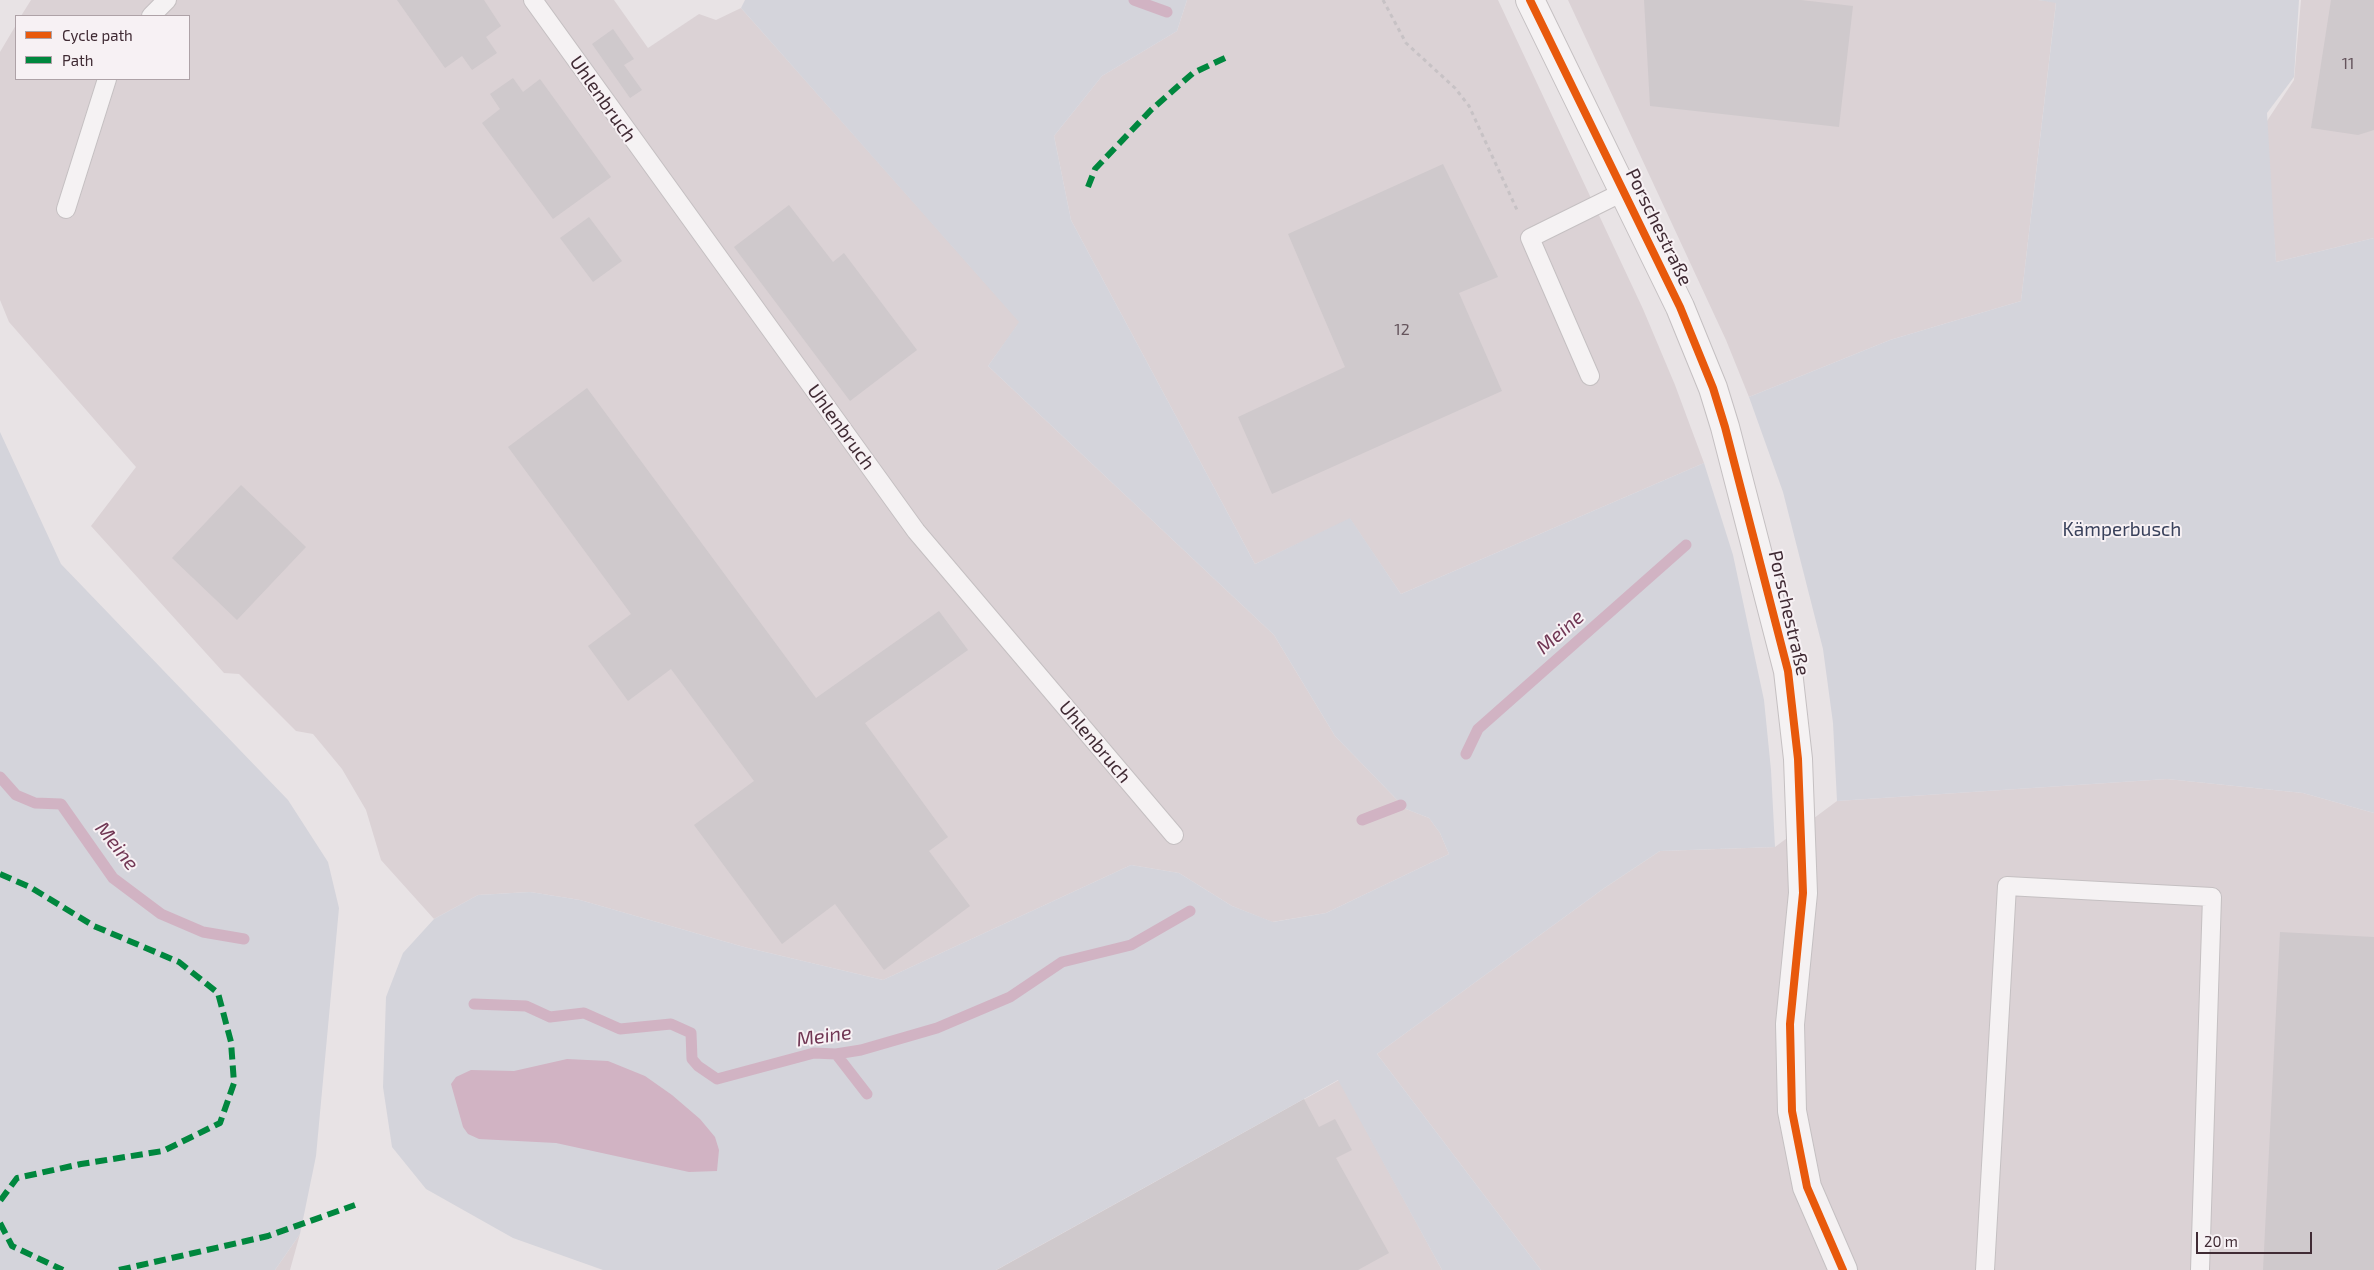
<!DOCTYPE html>
<html>
<head>
<meta charset="utf-8">
<style>
  body { margin:0 }
  #map { position:relative; width:2374px; height:1270px; overflow:hidden; background:#e8e3e5; font-family:"Exo 2",sans-serif }
  canvas { display:block }
  .legend { position:absolute; left:15px; top:15px; width:175px; height:65px; box-sizing:border-box; background:#f7f1f4; border:1px solid #aea2a7; margin:0; padding:6px 9px; list-style:none; font-size:15px; color:#402b34 }
  .legend li { display:flex; align-items:center; gap:10px; height:25px }
  .legend b { width:25px; border:1px solid #aea2a7 }
  .scale { position:absolute; left:2196px; top:1232px; width:116px; height:22px; box-sizing:border-box; border:2px solid #402b34; border-top:0; padding-left:6px; font-size:15px; line-height:18px; white-space:nowrap; color:#402b34; -webkit-text-stroke:4px #f7f1f4; paint-order:stroke }
</style>
</head>
<body>
<div id="map">
<canvas width="2374" height="1270"></canvas>
<ul class="legend">
<li><b style="height:6px;background:#e8590c"></b>Cycle path</li>
<li><b style="height:6px;background:#00873e"></b>Path</li>
</ul>
<div class="scale">20 m</div>
</div>
<script>
const c = document.querySelector('canvas').getContext('2d');
c.lineJoin = 'round';
function fillPath(path, color) {
  c.fillStyle = color;
  c.fill(path, 'evenodd');
}
function shape(rows) {
  const path = new Path2D();
  for (const r of rows) {
    path.moveTo(r[0], r[1]);
    for (let i = 2; i < r.length; i += 2) path.lineTo(r[i], r[i + 1]);
  }
  return path;
}
function stroke(path, color, width, dash) {
  c.strokeStyle = color;
  c.lineWidth = width;
  c.lineCap = dash ? 'butt' : 'round';
  c.setLineDash(dash || []);
  c.stroke(path);
}
function label(font, color, halo, rows, align = 'center') {
  c.font = font + ' "Exo 2",sans-serif';
  c.lineWidth = 4;
  c.setLineDash([]);
  c.textBaseline = 'middle';
  c.strokeStyle = halo;
  c.fillStyle = color;
  for (const [text, x, y, turn = 0] of rows) {
    c.save();
    c.translate(x, y);
    c.rotate((+turn || 0) * Math.PI / 180);
    c.textAlign = isNaN(turn) ? turn : align;
    if (halo) c.strokeText(text, 0, 0);
    c.fillText(text, 0, 0);
    c.restore();
  }
}
fillPath(shape([
  [31,0,614,0,648,48,699,14,716,20,741,8,1020,322,988,366,1274,635,1335,736,1406,809,1429,818,1440,833,1449,854,1326,913,1272,922,1232,906,1179,873,1131,865,883,980,744,947,580,900,530,892,478,895,434,919,381,860,366,810,342,769,313,734,296,731,239,674,224,673,91,526,136,467,9,322,0,300,0,52,16,25,16,79,189,79,189,16,21,16],
  [1187,0,1498,0,1643,309,1675,385,1704,463,1401,594,1350,519,1255,564,1071,220,1054,136,1102,76,1177,31],
  [1568,0,2038,0,2056,2,2021,301,1890,340,1749,397,1726,340],
  [2301,0,2374,0,2374,238,2276,262,2265,124,2294,80],
  [2167,779,2303,793,2374,813,2374,1270,1541,1270,1377,1054,1603,889,1660,851,1775,847,1837,801],
  [1339,1080,1442,1270,996,1270],
  [300,1234,290,1270,275,1270]
]), '#dbd2d5');
fillPath(shape([
  [745,0,1187,0,1177,31,1102,76,1054,136,1071,220,1255,564,1350,518,1401,594,1704,463,1733,555,1764,700,1771,770,1775,847,1660,851,1603,889,1377,1054,1541,1270,1442,1270,1338,1080,996,1270,603,1270,513,1238,426,1189,392,1147,383,1087,386,997,403,953,434,919,478,895,530,892,580,900,744,947,883,980,1131,865,1179,873,1232,906,1273,922,1326,913,1449,854,1440,833,1429,818,1406,809,1335,736,1274,635,988,366,1019,322,741,8],
  [2038,0,2299,0,2294,77,2267,113,2276,262,2374,238,2374,813,2303,793,2167,779,1837,801,1833,723,1823,649,1783,492,1749,397,1890,340,2021,301,2056,3],
  [0,432,61,564,288,800,328,862,339,908,316,1156,300,1234,275,1270,0,1270]
]), '#d4d4db');
fillPath(shape([
  [567,1059,608,1061,645,1076,672,1095,700,1119,715,1137,719,1150,717,1171,689,1172,556,1143,479,1139,468,1134,463,1127,451,1084,456,1077,471,1070,514,1071]
]), '#d1b3c3');
stroke(shape([
  [1134,0,1167,12],
  [1466,754,1478,729,1686,545],
  [0,777,16,795,35,803,61,804,113,878,161,914,203,932,244,939],
  [1362,820,1401,805],
  [474,1004,526,1006,550,1017,584,1013,620,1029,671,1024,691,1033,692,1059,698,1066,717,1079,814,1053,836,1054,861,1050,937,1028,1010,997,1062,962,1131,945,1190,911],
  [836,1054,867,1094]
]), '#d1b3c3', 11);
fillPath(shape([
  [397,0,484,0,501,26,486,37,497,53,472,70,462,56,445,68],
  [1644,0,1801,0,1853,6,1839,127,1650,106],
  [2331,0,2374,0,2374,130,2358,135,2311,128],
  [613,29,634,59,624,65,642,90,630,98,592,44],
  [513,78,523,92,540,79,611,177,553,219,482,123,500,109,490,94],
  [1443,164,1498,277,1459,293,1502,391,1272,494,1238,417,1345,367,1288,234],
  [789,205,833,262,844,253,917,350,850,401,734,247],
  [589,217,622,261,593,282,560,238],
  [587,388,816,698,939,611,968,650,865,723,948,837,929,851,970,906,884,970,835,904,782,944,694,825,754,781,671,669,628,701,588,646,631,614,508,447],
  [241,485,306,547,237,620,172,558],
  [2280,932,2374,937,2374,1270,2263,1270],
  [1304,1099,1319,1127,1335,1119,1352,1150,1336,1158,1389,1253,1358,1270,997,1270]
]), '#cfc9cc');
const lane = shape([
  [533,0,916,531,1174,835],
  [151,16,167,0],
  [66,209,107,79],
  [1590,376,1530,238,1623,192],
  [1985,1270,2007,886,2212,897,2200,1270]
]);
const street = shape([
  [1530,0,1680,307,1713,388,1725,427,1788,671,1798,759,1803,893,1790,1024,1792,1111,1807,1187,1843,1270]
]);
stroke(lane, '#c5c0c2', 20);
stroke(street, '#c5c0c2', 30);
stroke(shape([
  [1383,0,1406,43,1455,88,1469,106,1518,212]
]), '#c7c2c5', 3, [4, 4]);
stroke(lane, '#f5f2f3', 18);
stroke(street, '#f5f2f3', 28);
stroke(shape([
  [1088,187,1095,169,1151,110,1193,73,1227,57],
  [0,874,30,887,94,926,179,962,218,993,231,1042,234,1083,220,1123,163,1151,81,1164,17,1178,0,1201],
  [0,1223,12,1246,63,1270],
  [119,1270,268,1236,355,1205]
]), '#00873e', 6, [12, 6]);
stroke(shape([
  [1530,0,1680,307,1713,388,1725,427,1788,671,1798,759,1803,893,1790,1024,1792,1111,1807,1187,1843,1270]
]), '#e8590c', 8);
label('16px', '#65545c', null, [
  ["11",2348,64],
  ["12",1402,330]
]);
label('19px', '#402b34', '#f7f1f4', [
  ["Uhlenbruch",603,99,55],
  ["Porschestraße",1659,227,64],
  ["Uhlenbruch",841,427,54],
  ["Porschestraße",1789,613,77],
  ["Uhlenbruch",1095,742,50]
]);
label('19px', '#39415b', '#f7f1f4', [
  ["Kämperbusch",2122,530]
]);
label('italic 20px', '#713754', '#f7f1f4', [
  ["Meine",1560,632,-41],
  ["Meine",117,846,51],
  ["Meine",824,1036,-8]
]);
</script>
</body>
</html>
